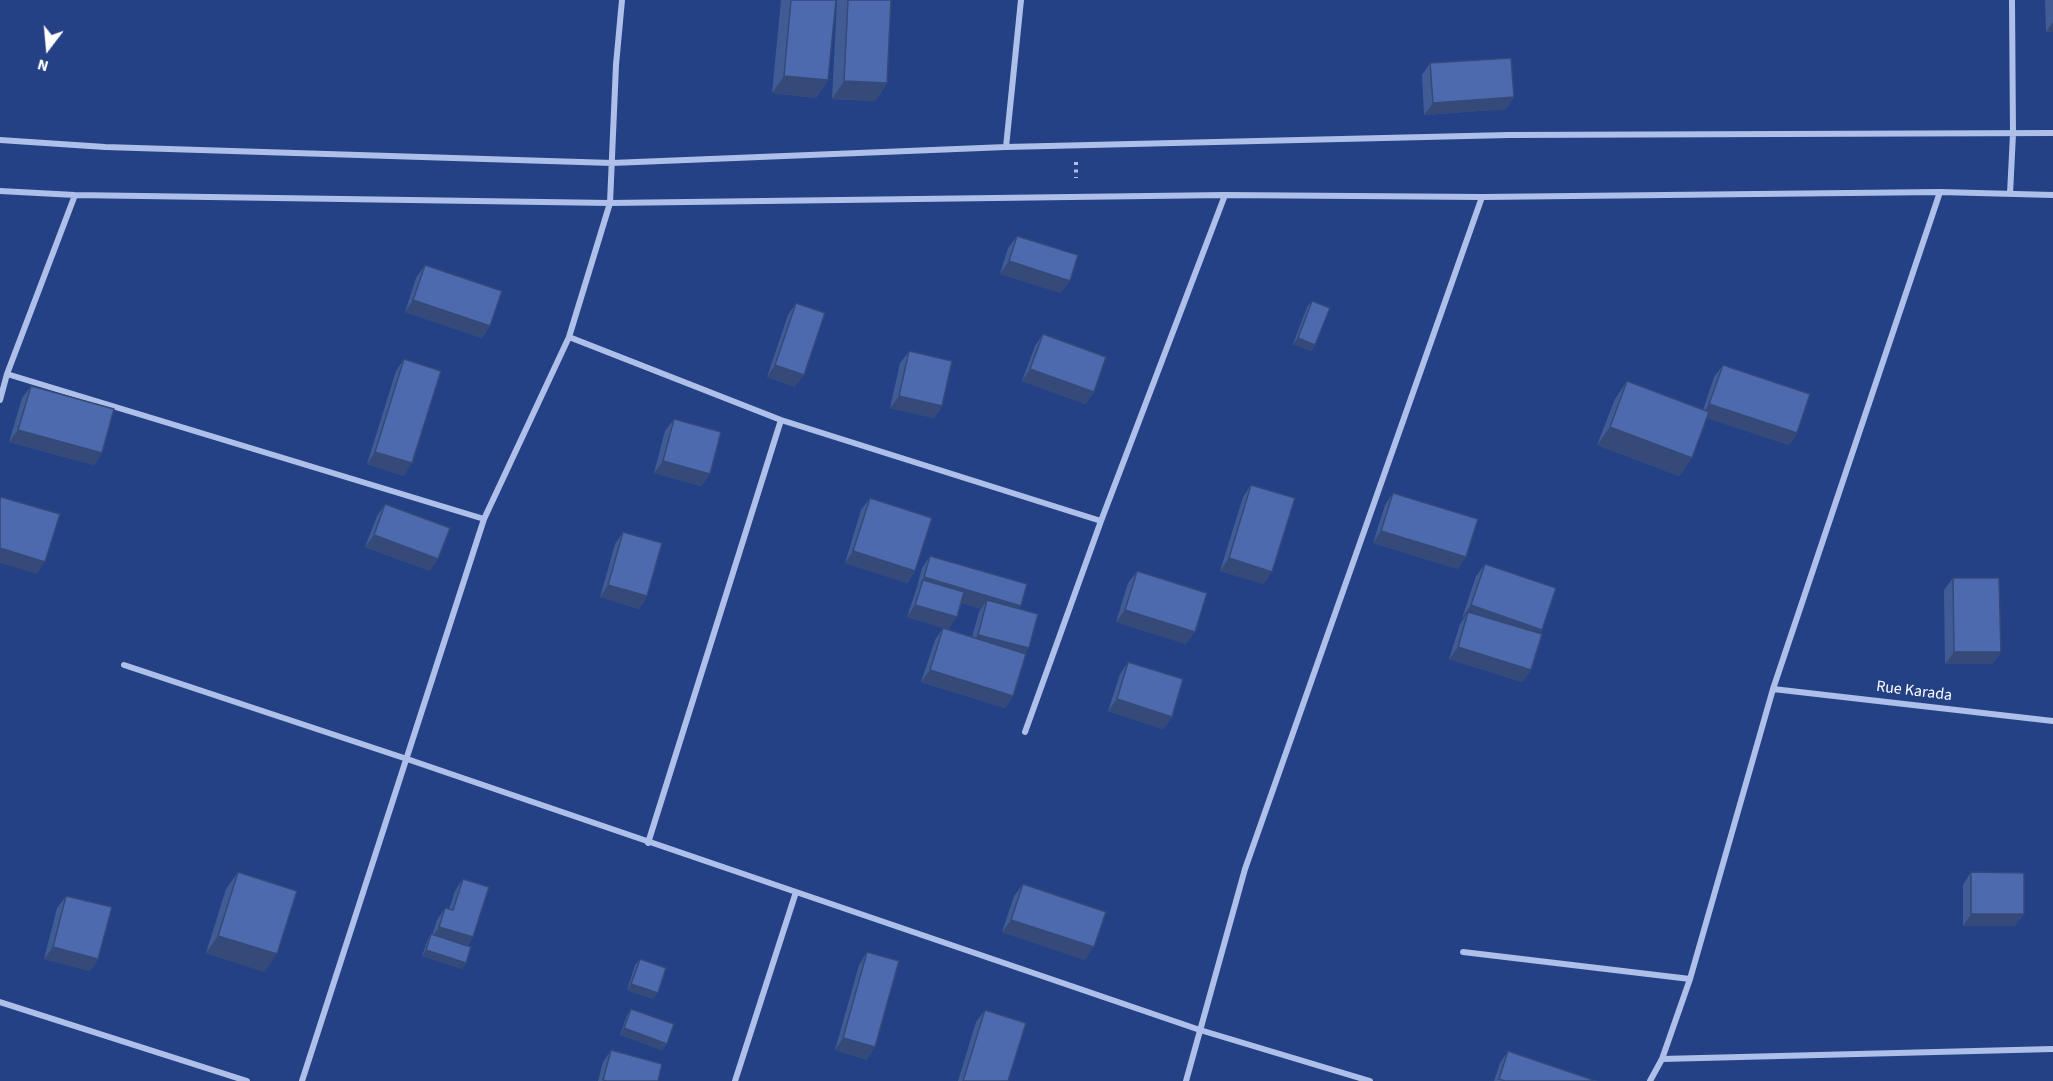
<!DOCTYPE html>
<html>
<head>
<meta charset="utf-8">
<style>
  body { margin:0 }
  #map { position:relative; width:2053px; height:1081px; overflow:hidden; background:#244185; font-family:"Source Sans 3",sans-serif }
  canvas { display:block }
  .north { position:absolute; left:18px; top:18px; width:60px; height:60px; -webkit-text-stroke:4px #244185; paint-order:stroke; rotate:196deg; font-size:16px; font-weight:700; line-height:24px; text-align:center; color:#fff }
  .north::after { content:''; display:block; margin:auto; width:21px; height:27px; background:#fff; clip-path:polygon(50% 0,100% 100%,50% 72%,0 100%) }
</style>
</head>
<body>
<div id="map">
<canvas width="2053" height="1081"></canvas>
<div class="north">N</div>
</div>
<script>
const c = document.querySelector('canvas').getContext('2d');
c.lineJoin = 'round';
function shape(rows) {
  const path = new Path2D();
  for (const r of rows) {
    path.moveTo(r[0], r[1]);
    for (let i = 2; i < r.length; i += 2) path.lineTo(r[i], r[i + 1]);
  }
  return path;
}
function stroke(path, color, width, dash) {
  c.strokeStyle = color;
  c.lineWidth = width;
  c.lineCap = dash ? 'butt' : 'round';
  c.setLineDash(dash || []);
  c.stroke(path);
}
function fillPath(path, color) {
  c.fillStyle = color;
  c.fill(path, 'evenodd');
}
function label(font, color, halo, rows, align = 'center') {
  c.font = font + ' "Source Sans 3",sans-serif';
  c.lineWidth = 4.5;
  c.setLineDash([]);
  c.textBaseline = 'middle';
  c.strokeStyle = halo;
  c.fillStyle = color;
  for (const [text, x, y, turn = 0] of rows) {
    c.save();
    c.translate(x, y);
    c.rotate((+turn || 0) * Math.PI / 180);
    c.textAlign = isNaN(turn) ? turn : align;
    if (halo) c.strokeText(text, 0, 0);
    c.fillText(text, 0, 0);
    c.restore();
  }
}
stroke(shape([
  [1076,162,1076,178]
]), '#aec0e9', 4, [3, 4.5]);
stroke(shape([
  [0,140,105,147,612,163,1006,147,1509,135,2053,133],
  [1006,147,1021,0],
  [0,191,75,195,610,203,1225,195,1482,197,1940,192,2053,195],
  [2010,194,2013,134,2012,0],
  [569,337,781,420,1101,521],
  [7,374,484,519],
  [0,400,7,374,75,195],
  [124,665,407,759,1200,1030,1370,1081],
  [1773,689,2053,721],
  [1025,732,1101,521,1225,195],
  [648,843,781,420],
  [1463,952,1690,979],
  [0,1002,247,1081],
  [1662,1059,2053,1049],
  [302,1081,484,519,569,337,610,203,616,65,622,0],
  [735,1081,796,892],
  [1186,1081,1245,869,1482,197],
  [1650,1081,1662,1059,1690,979,1773,689,1940,192]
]), '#aec0e9', 6);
fillPath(shape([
  [781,0,836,0,828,80,816,98,772,93],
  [837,0,891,0,887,83,875,101,832,99],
  [2045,0,2053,0,2053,32,2046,32],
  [1430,63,1514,97,1506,109,1424,115,1422,75],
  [1017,236,1061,293,1000,274,1008,248],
  [425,265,490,326,482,338,405,312,416,278],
  [1312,301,1315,345,1311,351,1293,344,1307,307],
  [796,303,795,387,767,377,788,315],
  [1043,334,1094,392,1085,404,1022,381,1035,346],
  [909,351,942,406,934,418,890,408,900,363],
  [404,359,404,476,367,464,396,371],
  [1723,365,1797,433,1789,445,1707,418,1692,458,1679,476,1597,445,1615,399,1627,381,1703,410,1714,377],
  [31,386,102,453,94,465,9,442,22,398],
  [674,419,710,474,701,486,654,473,665,431],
  [1251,485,1264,584,1220,571,1243,497],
  [1393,493,1458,569,1373,543,1385,505],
  [870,498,915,571,907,583,845,563,861,510],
  [385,504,430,571,365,547,377,516],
  [623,532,647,596,639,609,600,597,615,544],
  [930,556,1019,609,1025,654,1013,696,1005,708,921,682,935,640,943,628,907,617,916,590,922,568],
  [961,603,981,609,979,612,972,637,948,629],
  [1485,564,1540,634,1531,670,1522,682,1449,659,1460,624,1464,618,1462,618,1476,576],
  [1137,571,1186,644,1116,622,1128,583],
  [1953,578,2001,652,1992,664,1945,664,1944,590],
  [1128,662,1172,717,1163,729,1108,711,1120,674],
  [238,872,265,972,206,953,226,889],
  [1971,872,2024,914,2015,926,1963,926,1963,885],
  [463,879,473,937,467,946,466,963,462,969,422,956,427,941,431,934,432,935,437,920,445,908,449,909,455,891],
  [1023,884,1085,960,1002,932,1014,896],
  [66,896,98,959,90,971,44,959,57,908],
  [867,952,867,1060,835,1050,859,965],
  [640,959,653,999,627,990,635,965],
  [631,1009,667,1044,662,1050,620,1035,627,1015],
  [985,1010,1008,1081,958,1081,976,1022],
  [611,1050,658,1081,598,1081,603,1062],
  [1508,1051,1596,1081,1494,1081,1500,1063]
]), '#415b95');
fillPath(shape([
  [2053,22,2053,32,2046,32],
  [784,76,828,80,816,98,772,93],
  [844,81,887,83,875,101,832,99],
  [1514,97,1506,109,1424,115,1433,103],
  [1009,261,1070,281,1061,293,1000,274],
  [413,300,490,326,482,338,405,312],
  [1298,338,1315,345,1311,351,1293,344],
  [775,365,804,375,795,387,767,377],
  [1030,369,1094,392,1085,404,1022,381],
  [899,396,942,406,934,418,890,408],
  [1709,404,1797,433,1789,445,1701,416],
  [1610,427,1692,458,1679,476,1597,445],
  [18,430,102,453,94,465,9,442],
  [375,452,412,463,404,476,367,464],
  [663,461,710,474,701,486,654,473],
  [1381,531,1466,557,1458,569,1373,543],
  [374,535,438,559,430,571,365,547],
  [0,548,45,562,37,574,0,563],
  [853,551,915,571,907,583,845,563],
  [1229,558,1272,572,1264,584,1220,571],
  [924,577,1021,606,1013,618,987,600,981,609,920,591,923,580,916,590],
  [608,585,647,596,639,609,600,597],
  [915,605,957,617,948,630,907,617],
  [1471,605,1542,630,1534,642,1468,612,1464,618,1462,618],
  [1125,610,1195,632,1186,644,1116,622],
  [978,635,1029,648,1021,660,969,647],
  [1458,647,1531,670,1522,682,1449,659],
  [1954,652,2001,652,1992,664,1945,664],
  [930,670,1013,696,1005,708,921,682],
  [1117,699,1172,717,1163,729,1108,711],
  [1971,914,2024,914,2015,926,1963,926],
  [1011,920,1094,947,1085,960,1002,932],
  [439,927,473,937,464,949,431,939],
  [218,936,277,954,265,972,206,953],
  [53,947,98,959,90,971,44,959],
  [426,950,466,963,462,969,422,956],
  [631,984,658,993,653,999,627,990],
  [624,1028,667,1044,662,1050,620,1035],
  [843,1038,875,1047,867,1060,835,1050]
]), '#354a79');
const building = shape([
  [791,0,836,0,828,80,784,76,791,0],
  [848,0,891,0,887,83,844,81,848,0],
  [1511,58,1514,97,1433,103,1430,63,1511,58],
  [1017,236,1078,255,1070,281,1009,261,1017,236],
  [425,265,502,291,490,326,413,300,425,265],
  [1312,301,1330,308,1315,345,1298,338,1312,301],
  [796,303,825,313,804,375,775,365,796,303],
  [1043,334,1106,357,1094,392,1030,369,1043,334],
  [909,351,952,361,942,406,899,396,909,351],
  [404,359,441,371,412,463,375,452,404,359],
  [1723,365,1810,394,1797,433,1709,404,1723,365],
  [1627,381,1709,412,1692,458,1610,427,1627,381],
  [31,386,114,409,102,453,18,430,31,386],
  [674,419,721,432,710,474,663,461,674,419],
  [1251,485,1295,498,1272,572,1229,558,1251,485],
  [1393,493,1478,519,1466,557,1381,531,1393,493],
  [1,497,60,514,45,562,0,548,0,500,1,497],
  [870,498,932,518,915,571,853,551,870,498],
  [385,504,450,528,438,559,374,535,385,504],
  [623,532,662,543,647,596,608,585,623,532],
  [930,556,1027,584,1021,606,924,577,930,556],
  [1485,564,1556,588,1542,630,1471,605,1485,564],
  [1137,571,1207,593,1195,632,1125,610,1137,571],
  [1953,578,1999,578,2001,652,1954,652,1953,578],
  [923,580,964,592,957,617,915,605,923,580],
  [987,600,1038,614,1029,648,978,635,987,600],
  [1468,612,1542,634,1531,670,1458,647,1468,612],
  [943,628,1026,654,1013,696,930,670,943,628],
  [1128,662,1183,679,1172,717,1117,699,1128,662],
  [238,872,297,891,277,954,218,936,238,872],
  [1971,872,2024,873,2024,914,1971,914,1971,872],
  [463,879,489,887,473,937,439,927,445,908,453,910,463,879],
  [1023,884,1106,912,1094,947,1011,920,1023,884],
  [66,896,112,907,98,959,53,947,66,896],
  [431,934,471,947,466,963,426,950,431,934],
  [867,952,899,961,875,1047,843,1038,867,952],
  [640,959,666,968,658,993,631,984,640,959],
  [631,1009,674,1024,667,1044,624,1028,631,1009],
  [985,1010,1026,1023,1008,1081,963,1081,985,1010],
  [611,1050,662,1064,658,1081,607,1081,603,1080,611,1050],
  [1508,1051,1596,1081,1505,1081,1499,1079,1508,1051]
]);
fillPath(building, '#4c6aad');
stroke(building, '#354a79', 1.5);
label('16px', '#fff', '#244185', [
  ["Rue Karada",1914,692,7]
]);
</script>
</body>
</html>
